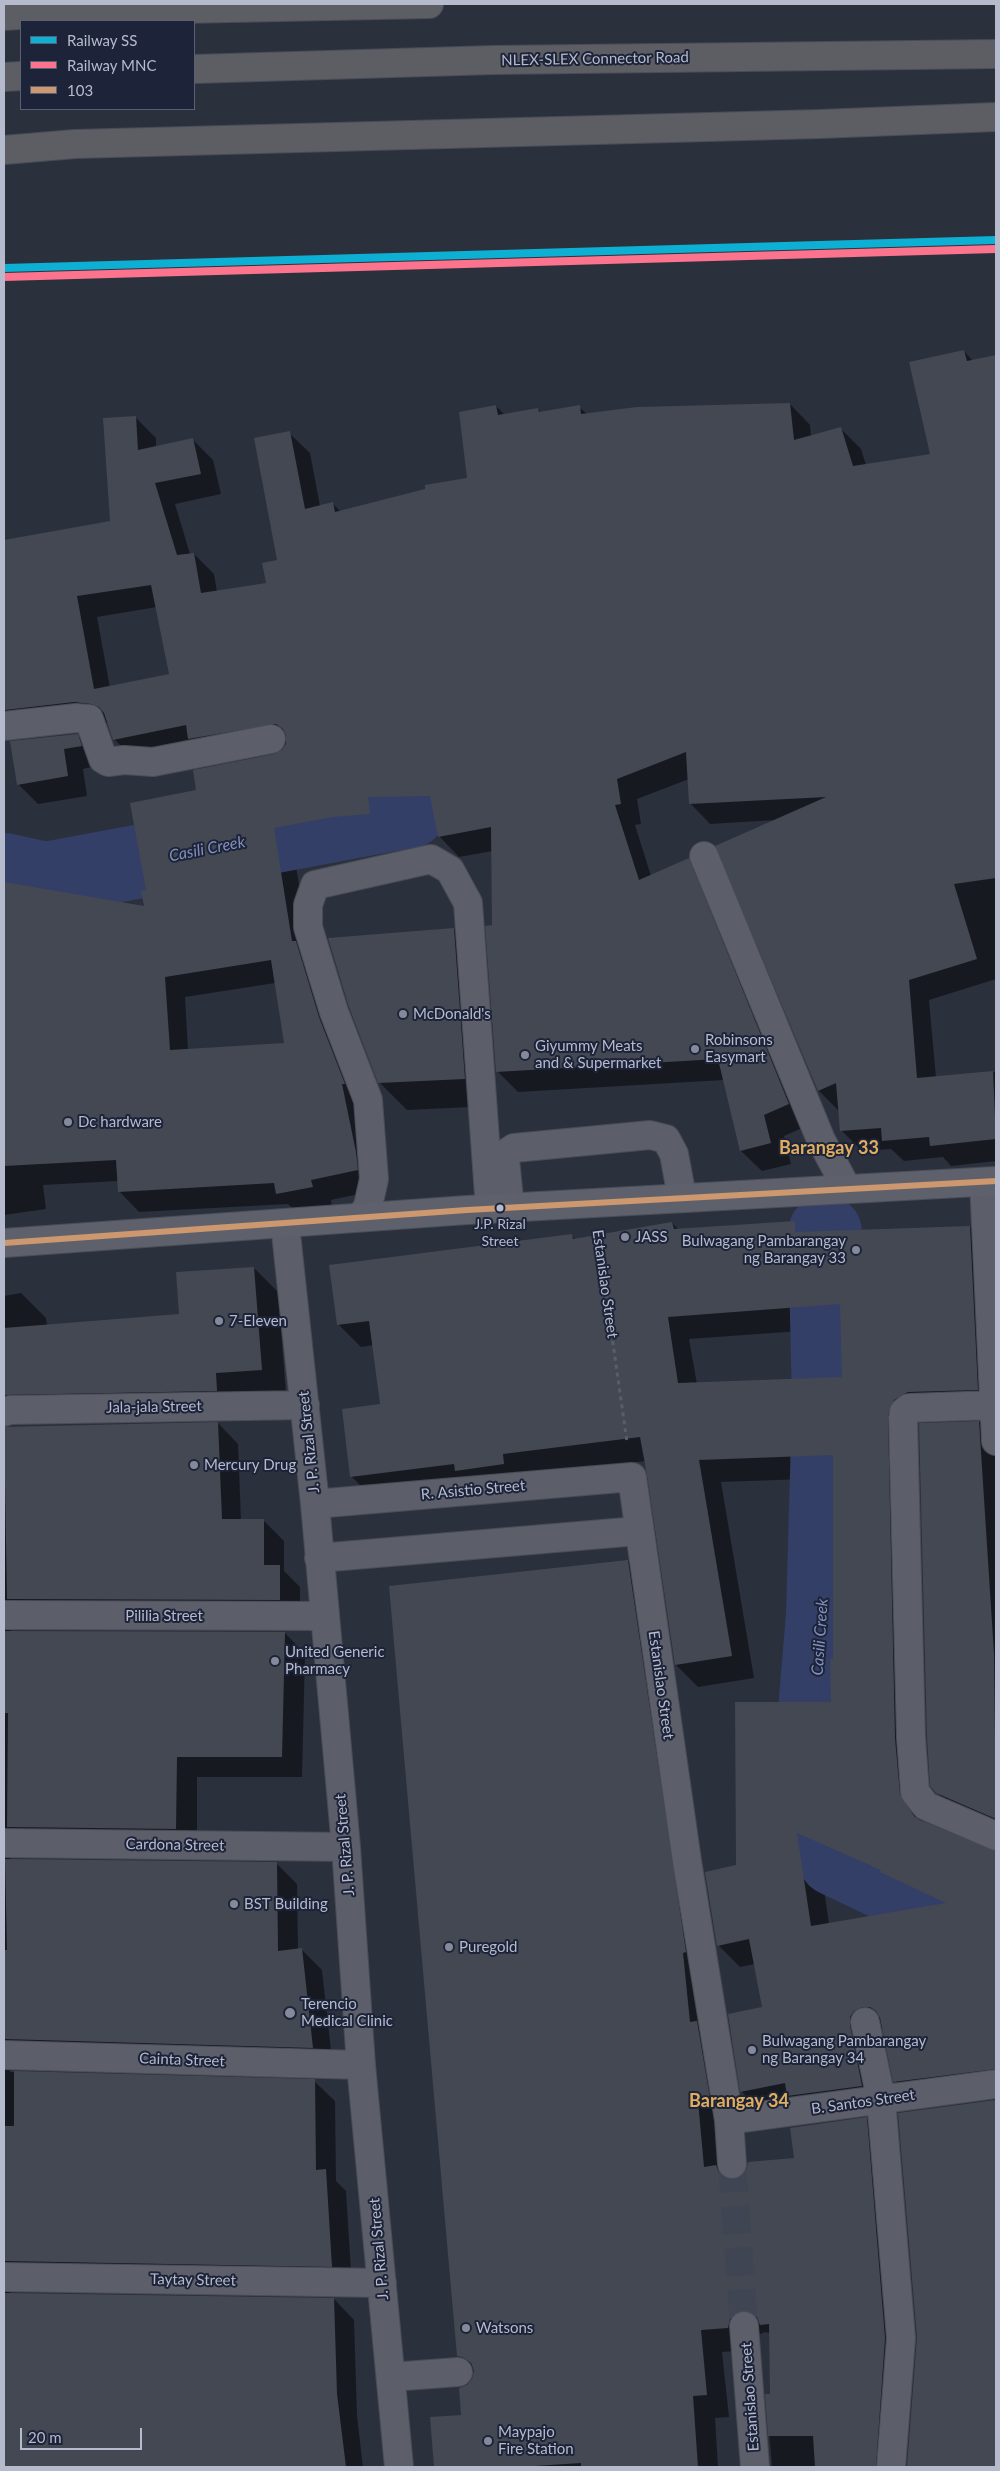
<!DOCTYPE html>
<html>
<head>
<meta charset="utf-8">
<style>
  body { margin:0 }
  #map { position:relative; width:1000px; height:2471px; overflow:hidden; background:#2b303d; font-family:Lato,sans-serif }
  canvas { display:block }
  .frame { position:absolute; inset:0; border:5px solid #b6bacd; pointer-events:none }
  .legend { position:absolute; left:20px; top:20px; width:175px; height:90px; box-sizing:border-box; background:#1d2439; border:1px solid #5a6074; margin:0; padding:6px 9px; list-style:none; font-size:15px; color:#b6bacd }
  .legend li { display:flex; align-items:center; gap:10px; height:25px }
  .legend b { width:25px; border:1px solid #5a6074 }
  .scale { position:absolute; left:20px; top:2428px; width:122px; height:22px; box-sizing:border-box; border:2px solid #b6bacd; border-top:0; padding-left:6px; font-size:15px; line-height:18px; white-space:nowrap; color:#b6bacd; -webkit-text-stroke:4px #1d2439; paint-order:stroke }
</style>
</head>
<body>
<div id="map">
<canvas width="1000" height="2471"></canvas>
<div class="frame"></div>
<ul class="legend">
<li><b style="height:6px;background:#0dafd3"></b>Railway SS</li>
<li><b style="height:6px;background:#fc738d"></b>Railway MNC</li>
<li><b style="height:6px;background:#cd976f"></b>103</li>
</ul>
<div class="scale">20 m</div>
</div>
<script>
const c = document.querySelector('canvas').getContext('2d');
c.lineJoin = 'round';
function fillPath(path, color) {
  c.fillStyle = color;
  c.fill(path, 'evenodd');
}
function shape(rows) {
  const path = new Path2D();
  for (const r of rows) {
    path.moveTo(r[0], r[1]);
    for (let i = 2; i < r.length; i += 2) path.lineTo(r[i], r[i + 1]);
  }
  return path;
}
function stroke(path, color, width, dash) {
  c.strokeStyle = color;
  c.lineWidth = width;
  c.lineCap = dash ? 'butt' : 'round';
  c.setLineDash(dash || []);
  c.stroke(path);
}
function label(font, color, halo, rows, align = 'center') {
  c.font = font + ' Lato,sans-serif';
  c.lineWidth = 4;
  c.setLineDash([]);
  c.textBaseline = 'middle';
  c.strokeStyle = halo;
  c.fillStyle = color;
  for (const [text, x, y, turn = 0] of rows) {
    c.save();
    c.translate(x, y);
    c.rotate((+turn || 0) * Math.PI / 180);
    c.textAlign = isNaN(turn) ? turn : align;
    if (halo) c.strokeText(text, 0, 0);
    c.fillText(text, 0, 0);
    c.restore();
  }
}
fillPath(shape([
  [964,351,973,361,996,356,996,979,929,1000,936,1078,996,1072,996,1161,951,1166,943,1157,904,1161,891,1149,862,1151,841,1130,839,1111,819,1091,775,820,710,824,690,803,689,779,637,799,641,824,635,825,651,876,689,859,709,880,809,1125,784,1136,791,1164,762,1171,741,1151,724,1080,518,1092,497,1071,493,851,459,857,439,836,435,816,388,817,390,834,353,837,293,848,311,957,339,1038,378,1190,331,1200,332,1207,298,1214,288,1204,139,1212,119,1191,118,1181,43,1185,46,1209,4,1215,4,883,145,908,148,891,198,791,282,752,287,744,210,759,134,759,114,739,108,723,4,721,4,541,112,522,135,417,156,438,156,447,193,440,213,460,221,494,175,504,190,554,194,554,214,574,217,592,268,584,279,561,289,433,310,453,320,506,332,503,341,512,469,479,496,406,505,415,538,409,541,413,579,407,587,414,790,404,810,425,811,437,841,429,861,449,866,465,931,455],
  [157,607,171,675,110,688,97,617],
  [275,983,285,1044,188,1050,185,997],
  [77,735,97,755,100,765,83,769,87,796,38,804,18,784],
  [454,929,482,957,492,1106,407,1110,379,1082],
  [794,1222,804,1232,970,1227,992,1249,996,1412,931,1414,916,1422,921,1816,924,1823,982,1848,996,1863,996,2093,917,2104,895,2081,884,2029,876,2033,884,2108,764,2114,741,2091,764,2008,755,1964,740,1967,718,1945,737,1866,832,1703,835,1660,834,1478,721,1482,754,1678,698,1687,676,1665,646,1461,525,1476,374,1499,352,1477,382,1405,374,1345,361,1347,338,1324,572,1236,575,1239,672,1223,679,1230],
  [842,1328,843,1378,697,1384,689,1339],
  [819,1854,900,1890,931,1907,829,1924],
  [254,1268,278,1292,286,1394,132,1417,109,1394,4,1411,4,1296,21,1293,46,1318,47,1326,180,1315],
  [979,1422,996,1440,996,1829,956,1812,937,1792],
  [218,1423,238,1444,241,1520,263,1520,284,1541,284,1571,300,1587,300,1620,11,1628,10,1632,285,1633,305,1654,302,1777,197,1777,197,1850,11,1855,10,1860,276,1863,297,1884,298,1950,302,1950,322,1970,333,2068,11,2067,10,2072,314,2081,335,2101,336,2181,346,2191,352,2287,11,2289,10,2294,334,2299,354,2320,357,2416,363,2467,4,2467,4,1438,30,1427],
  [628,1561,650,1584,724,2175,734,2181,795,2159,866,2118,889,2141,899,2467,772,2467,766,2395,771,2395,770,2333,765,2332,758,2335,750,2350,722,2352,729,2417,715,2418,718,2467,436,2467,432,2418,463,2416,468,2386,473,2380,475,2372,458,2356],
  [996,2101,996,2467,908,2467,918,2339,899,2114]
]), '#0007');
stroke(shape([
  [4,870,45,879,410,811],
  [825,1232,829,1402,823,1615,811,1759,815,1830,835,1859,936,1907,996,1929]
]), '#333f67', 74);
fillPath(shape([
  [964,350,967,361,996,355,996,878,954,884,977,959,909,980,917,1078,993,1071,996,1139,930,1146,929,1137,882,1141,881,1128,840,1131,836,1083,818,1091,715,846,826,797,689,804,686,752,617,779,621,804,615,805,639,880,689,858,789,1104,764,1115,771,1143,740,1151,718,1059,496,1072,485,926,492,925,491,827,438,837,430,796,368,797,370,814,332,817,274,828,292,941,296,941,319,1017,345,1084,342,1084,356,1152,358,1170,311,1180,313,1187,276,1194,274,1183,118,1192,116,1160,4,1166,4,882,144,906,141,891,146,890,130,803,196,790,193,770,274,754,282,750,286,744,286,736,283,729,276,724,188,739,186,725,113,740,104,713,99,707,91,704,74,702,5,710,4,540,110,521,103,418,136,416,138,450,193,438,201,474,155,483,177,555,194,553,201,593,266,583,262,563,277,560,254,438,290,431,305,509,333,502,335,512,425,489,425,485,467,478,459,412,496,405,498,415,538,408,539,412,580,405,581,414,637,407,790,403,794,440,841,427,853,466,930,454,909,362],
  [151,585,169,674,94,689,77,596],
  [271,960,284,1043,170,1050,165,977],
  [78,734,82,746,64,749,68,776,17,785,10,741],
  [454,928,465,1079,378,1083,349,1007,328,938],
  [795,1221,795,1232,970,1226,978,1390,908,1392,894,1400,888,1415,895,1738,900,1794,914,1816,920,1820,996,1851,996,2069,893,2082,880,2018,876,2011,870,2007,862,2007,854,2011,850,2017,850,2025,862,2086,787,2096,785,2083,740,2092,728,2014,762,2007,749,1939,717,1946,705,1872,736,1865,735,1702,831,1702,830,1659,833,1659,833,1455,699,1460,732,1656,675,1665,647,1475,640,1437,503,1454,504,1464,455,1471,454,1464,350,1477,342,1409,380,1404,369,1321,337,1325,329,1265,572,1234,573,1239,672,1222,674,1229],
  [840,1304,842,1377,678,1383,668,1317],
  [797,1833,881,1870,880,1872,946,1903,811,1926],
  [254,1267,262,1370,216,1373,217,1391,4,1395,4,1328,179,1314,176,1272],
  [979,1421,994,1654,996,1819,936,1793,930,1786,927,1737,919,1423],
  [218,1422,222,1519,264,1519,264,1565,280,1565,280,1600,7,1599,4,1427],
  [628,1560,686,1952,683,1953,690,2022,697,2021,710,2098,698,2101,704,2167,716,2165,719,2173,725,2178,734,2179,741,2177,746,2171,748,2162,794,2158,790,2128,867,2117,885,2338,876,2467,815,2467,813,2436,768,2436,765,2394,770,2394,769,2324,760,2325,757,2317,751,2312,743,2310,736,2313,730,2319,728,2328,701,2330,707,2395,693,2396,698,2467,581,2467,581,2463,519,2467,434,2467,430,2417,461,2415,459,2388,467,2385,472,2379,474,2371,471,2363,464,2358,457,2356,389,1586],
  [4,1631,285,1632,282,1757,177,1757,176,1829,7,1827,8,1713,4,1713],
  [5,1859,277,1862,278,1951,302,1948,313,2048,4,2039,4,1950,7,1950],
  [14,2071,315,2079,316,2170,326,2169,332,2267,4,2261,4,2126,14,2126],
  [996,2100,996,2467,907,2467,917,2337,898,2113],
  [4,2293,334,2298,337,2394,346,2467,4,2467]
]), '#444853');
stroke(shape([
  [732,2164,744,2326]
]), '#404553', 28, [28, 14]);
const minor = shape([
  [4,726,76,718,89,719,103,759,108,762,124,760,153,762,271,739],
  [704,856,821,1140,847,1189],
  [984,1182,996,1441],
  [510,1209,505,1159,508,1152,514,1148,650,1135,666,1139,674,1154,682,1197],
  [361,1217,368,1206,374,1179,368,1100,334,1012,308,927,308,905,315,885,431,859,450,870,468,903,490,1209],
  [285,1224,315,1504,346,1847,361,2065,399,2467],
  [995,1405,909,1408,904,1412,903,1418,911,1738,915,1792,926,1806,996,1836],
  [4,1412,10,1410,305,1405],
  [315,1504,632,1477,687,1861,729,2120,732,2164],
  [319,1558,638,1531],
  [4,1615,324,1616],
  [4,1843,346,1847],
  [865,2022,881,2099,901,2338,891,2467],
  [4,2055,361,2065],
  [729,2120,996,2084],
  [4,2277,382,2283],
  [744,2326,755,2467],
  [391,2377,458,2372]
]);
const major = shape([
  [4,1243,467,1210,996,1181]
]);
const highway = shape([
  [4,16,82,11,429,4],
  [194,69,494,60,996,54],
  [4,77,21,76],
  [4,150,75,144,820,124,996,117]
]);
stroke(minor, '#484c56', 30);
stroke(major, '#494d59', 30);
stroke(highway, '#484c58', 30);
stroke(shape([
  [598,1238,627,1442]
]), '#595d67', 3, [4, 4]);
stroke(minor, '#5c5e69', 28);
stroke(major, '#5e616b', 28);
stroke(highway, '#5d5e63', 28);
stroke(shape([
  [4,1243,467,1210,996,1181]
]), '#cd976f', 6);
stroke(shape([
  [4,268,996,240]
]), '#0dafd3', 8);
stroke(shape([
  [4,277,996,249]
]), '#fc738d', 8);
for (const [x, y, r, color] of [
  [403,1014,5,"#858a9b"],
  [695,1049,5,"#858a9b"],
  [525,1055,5,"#858a9b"],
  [68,1122,5,"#858a9b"],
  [500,1208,4.5,"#b6bacd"],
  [625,1237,5,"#858a9b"],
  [856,1250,5,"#858a9b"],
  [219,1321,5,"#858a9b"],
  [194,1465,5,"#858a9b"],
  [275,1661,5,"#858a9b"],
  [234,1904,5,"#858a9b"],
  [449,1947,5,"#858a9b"],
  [290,2013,6,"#858a9b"],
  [752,2050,5,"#858a9b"],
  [466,2328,5,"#858a9b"],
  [488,2441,5,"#858a9b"]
]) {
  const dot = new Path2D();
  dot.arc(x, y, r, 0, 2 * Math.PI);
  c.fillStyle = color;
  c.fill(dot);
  stroke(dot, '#1d2439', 2);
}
label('14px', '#b6bacd', '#1d2439', [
  ["J.P. Rizal",500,1224],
  ["Street",500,1241]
]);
label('15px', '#b6bacd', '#1d2439', [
  ["NLEX-SLEX Connector Road",595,59,-1],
  ["Estanislao Street",605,1284,82],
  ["Jala-jala Street",154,1407,-1],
  ["J. P. Rizal Street",309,1442,-96],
  ["R. Asistio Street",473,1490,-5],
  ["Pililia Street",164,1616],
  ["Estanislao Street",661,1685,82],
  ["Cardona Street",175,1845,1],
  ["J. P. Rizal Street",345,1845,-95],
  ["Cainta Street",182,2060,2],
  ["B. Santos Street",863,2102,-8],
  ["J. P. Rizal Street",379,2249,-95],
  ["Taytay Street",193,2280,1],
  ["Estanislao Street",750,2397,-94]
]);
label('15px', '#b6bacd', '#1d2439', [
  ["McDonald's",413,1014],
  ["Robinsons",705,1040],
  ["Easymart",705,1057],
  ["Giyummy Meats",535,1046],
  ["and & Supermarket",535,1063],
  ["Dc hardware",78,1122],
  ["JASS",635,1237],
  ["Bulwagang Pambarangay",846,1241,"right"],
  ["ng Barangay 33",846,1258,"right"],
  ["7-Eleven",229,1321],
  ["Mercury Drug",204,1465],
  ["United Generic",285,1652],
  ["Pharmacy",285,1669],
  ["BST Building",244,1904],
  ["Puregold",459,1947],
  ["Terencio",301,2004],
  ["Medical Clinic",301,2021],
  ["Bulwagang Pambarangay",762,2041],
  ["ng Barangay 34",762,2058],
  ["Watsons",476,2328],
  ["Maypajo",498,2432],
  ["Fire Station",498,2449]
], 'left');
label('italic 16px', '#8290bb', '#1d2439', [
  ["Casili Creek",207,849,-11],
  ["Casili Creek",820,1637,-86]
]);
label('bold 18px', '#e0ae5e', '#1d2439', [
  ["Barangay 33",829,1148],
  ["Barangay 34",739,2101]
]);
</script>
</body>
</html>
